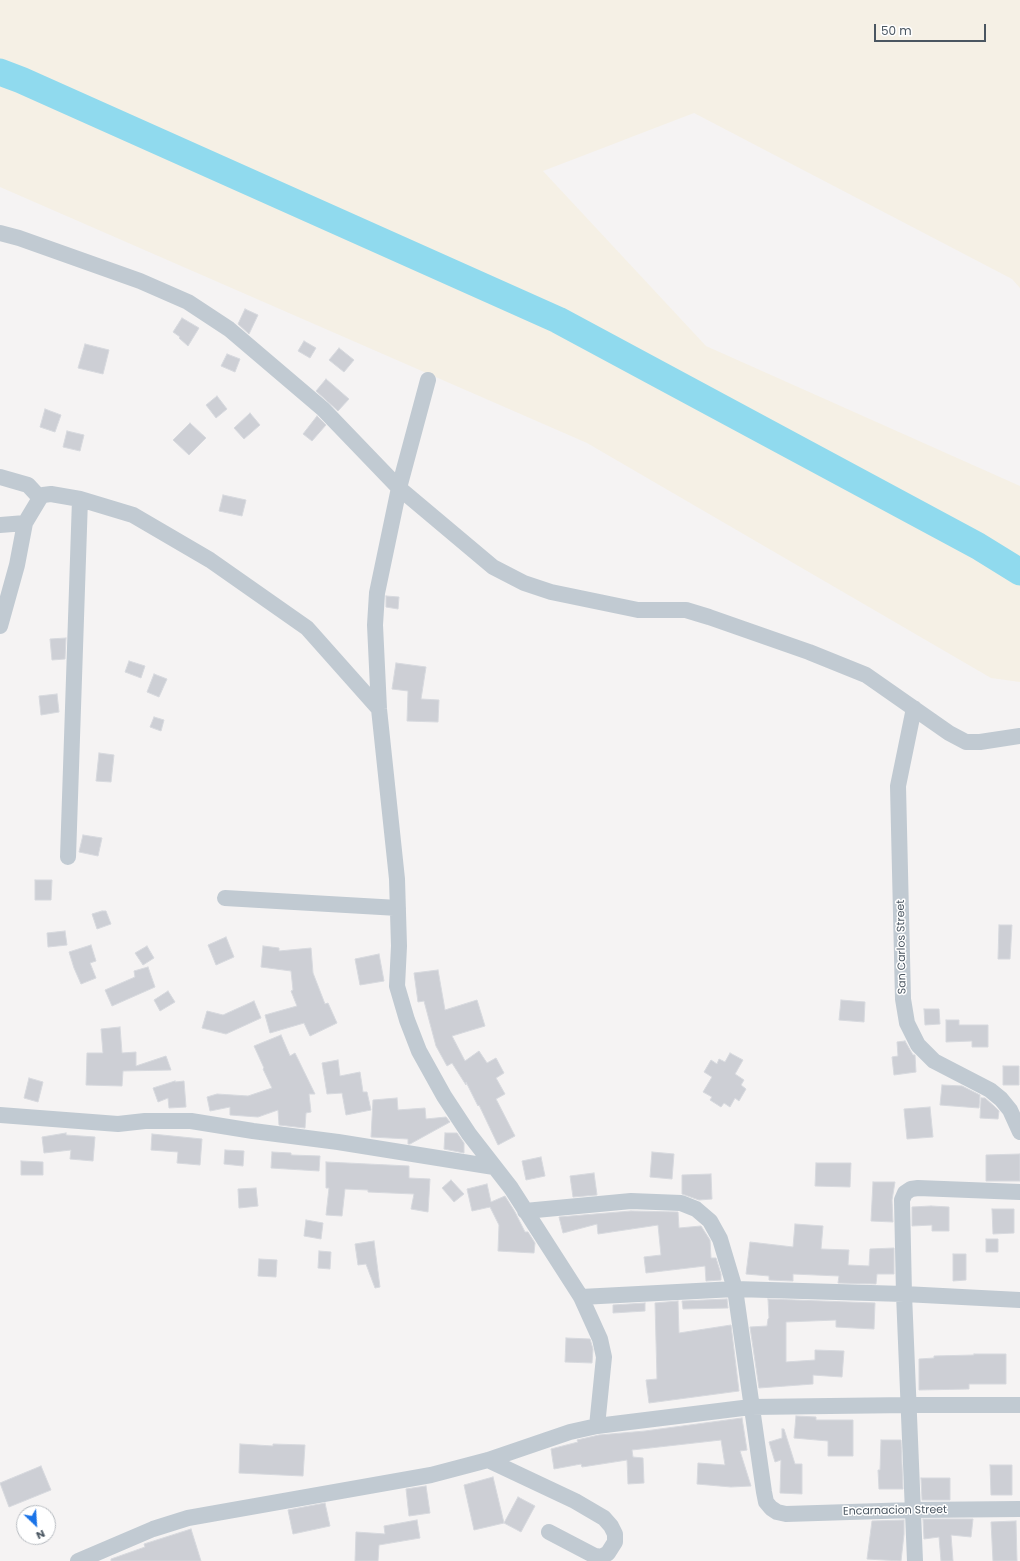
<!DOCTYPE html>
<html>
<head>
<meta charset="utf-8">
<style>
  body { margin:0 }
  #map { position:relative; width:1020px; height:1561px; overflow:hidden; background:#f5f3f3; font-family:Poppins,sans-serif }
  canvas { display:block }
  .north { position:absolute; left:16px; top:1505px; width:40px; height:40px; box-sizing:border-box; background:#fff; border:1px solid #b7bbc0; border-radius:50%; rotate:155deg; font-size:11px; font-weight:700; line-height:16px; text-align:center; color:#4a5661 }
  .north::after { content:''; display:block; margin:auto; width:14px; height:18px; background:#1a73e8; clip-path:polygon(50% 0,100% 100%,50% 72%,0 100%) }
  .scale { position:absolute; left:874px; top:24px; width:112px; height:18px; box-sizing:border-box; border:2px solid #4a5661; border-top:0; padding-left:5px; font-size:12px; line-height:14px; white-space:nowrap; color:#4a5661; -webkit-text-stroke:3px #fff; paint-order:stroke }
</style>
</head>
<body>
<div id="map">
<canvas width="1020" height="1561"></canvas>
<div class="north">N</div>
<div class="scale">50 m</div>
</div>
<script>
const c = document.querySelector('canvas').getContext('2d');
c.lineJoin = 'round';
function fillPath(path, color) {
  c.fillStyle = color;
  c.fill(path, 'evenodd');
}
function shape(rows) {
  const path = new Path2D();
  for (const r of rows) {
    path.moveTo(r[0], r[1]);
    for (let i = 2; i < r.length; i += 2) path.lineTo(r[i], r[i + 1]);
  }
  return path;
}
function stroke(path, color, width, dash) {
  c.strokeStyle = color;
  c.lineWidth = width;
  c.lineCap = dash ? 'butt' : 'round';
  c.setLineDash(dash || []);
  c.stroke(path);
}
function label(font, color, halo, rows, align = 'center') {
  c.font = font + ' Poppins,sans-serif';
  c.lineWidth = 3;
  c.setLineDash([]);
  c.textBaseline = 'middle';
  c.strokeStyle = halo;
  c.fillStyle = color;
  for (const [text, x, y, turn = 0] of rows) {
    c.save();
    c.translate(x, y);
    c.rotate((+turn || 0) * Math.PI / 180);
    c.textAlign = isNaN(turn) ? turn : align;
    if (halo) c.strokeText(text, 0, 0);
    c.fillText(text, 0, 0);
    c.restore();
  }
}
fillPath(shape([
  [0,0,1020,0,1020,288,1012,279,694,113,543,171,706,346,1020,486,1020,682,991,678,587,443,0,187]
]), '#f5f0e5');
stroke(shape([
  [0,72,21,80,558,320,978,546,1020,572]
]), '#90daee', 27);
const building = shape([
  [245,309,258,315,249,334,238,324,245,309],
  [182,318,199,328,188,346,179,338,180,337,173,332,182,318],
  [304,341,316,348,310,358,298,351,304,341],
  [85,344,109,350,103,374,78,368,85,344],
  [339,348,354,360,344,372,329,360,339,348],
  [227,354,240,359,235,372,221,366,227,354],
  [326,379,349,399,338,411,316,391,326,379],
  [217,396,227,409,216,418,206,405,217,396],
  [45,409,61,415,55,432,40,427,45,409],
  [250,413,260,425,244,439,234,428,250,413],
  [317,416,326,425,312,441,303,434,317,416],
  [190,423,206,438,189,455,173,440,190,423],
  [67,431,84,435,80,451,63,447,67,431],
  [223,495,246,500,242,516,219,511,223,495],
  [386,596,399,597,398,609,386,607,386,596],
  [66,638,65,659,52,660,50,639,66,638],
  [129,661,145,666,141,678,125,672,129,661],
  [396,663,426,667,421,699,439,700,438,722,407,721,408,691,392,689,396,663],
  [154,674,167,679,159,697,147,692,154,674],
  [57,694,59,712,41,715,39,696,57,694],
  [154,717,164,720,161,731,150,727,154,717],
  [99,753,114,755,111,782,96,781,99,753],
  [83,835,102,838,98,856,79,852,83,835],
  [35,880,52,880,51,900,35,900,35,880],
  [102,911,106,911,111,924,97,929,92,914,102,911],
  [999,925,1012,925,1010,959,998,959,999,925],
  [65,931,67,945,48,947,47,933,65,931],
  [226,937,234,957,216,965,208,945,226,937],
  [91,945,96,961,90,963,96,978,81,984,74,968,69,952,91,945],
  [147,946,154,958,143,965,135,953,147,946],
  [263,946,279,948,279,951,311,948,313,973,325,1004,328,1003,337,1023,310,1036,304,1023,270,1033,265,1015,297,1006,291,991,293,990,291,971,261,967,263,946],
  [379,954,384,981,360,985,355,959,379,954],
  [148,967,155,987,112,1006,105,990,135,977,134,971,148,967],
  [438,970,445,1010,477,1000,485,1026,452,1036,465,1061,479,1051,487,1063,496,1058,504,1073,496,1078,505,1094,496,1099,515,1136,498,1145,479,1105,478,1106,466,1082,466,1085,452,1063,447,1066,436,1046,424,1001,418,1002,414,973,438,970],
  [168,991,175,1002,160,1011,154,1000,168,991],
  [841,1000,865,1002,864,1022,839,1020,841,1000],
  [254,1001,261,1018,226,1034,202,1028,207,1011,223,1015,254,1001],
  [924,1009,939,1009,940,1024,925,1025,924,1009],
  [946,1020,959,1020,959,1025,988,1025,988,1047,972,1047,972,1041,946,1042,946,1020],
  [120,1027,122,1053,136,1052,136,1066,166,1056,171,1070,123,1071,122,1086,86,1085,87,1053,103,1053,101,1029,120,1027],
  [281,1035,290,1056,295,1053,315,1094,309,1094,311,1112,306,1113,305,1128,279,1125,278,1110,258,1117,230,1115,230,1107,210,1111,207,1097,217,1094,248,1096,272,1088,263,1069,264,1068,254,1046,281,1035],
  [905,1041,913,1055,915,1055,916,1072,894,1075,892,1057,898,1056,897,1042,905,1041],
  [730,1053,743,1060,735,1074,744,1080,741,1085,746,1089,739,1101,735,1098,730,1107,724,1103,721,1107,710,1100,712,1097,703,1092,712,1077,704,1072,711,1060,717,1064,719,1059,725,1062,730,1053],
  [338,1060,340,1076,360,1072,363,1092,367,1092,371,1110,346,1115,342,1093,327,1094,322,1063,338,1060],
  [1003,1066,1019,1066,1019,1085,1003,1085,1003,1066],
  [29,1078,43,1082,38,1102,24,1098,29,1078],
  [175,1081,175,1082,184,1081,186,1107,169,1108,168,1098,158,1102,153,1088,175,1081],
  [942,1085,962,1086,980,1095,979,1108,940,1105,942,1085],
  [397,1098,398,1110,425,1108,426,1119,446,1117,450,1122,410,1144,408,1144,408,1139,371,1137,373,1100,397,1098],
  [981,1098,985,1098,994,1106,999,1111,998,1119,980,1118,981,1098],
  [930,1107,933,1137,907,1139,904,1109,930,1107],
  [66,1133,66,1135,95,1137,93,1161,70,1159,71,1150,44,1153,42,1137,66,1133],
  [445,1133,457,1133,464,1143,464,1153,444,1149,445,1133],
  [152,1134,202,1139,200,1165,177,1163,178,1152,151,1150,152,1134],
  [225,1150,244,1151,243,1166,224,1164,225,1150],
  [272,1152,291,1153,291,1155,320,1156,319,1171,271,1168,272,1152],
  [652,1152,674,1154,672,1179,650,1177,652,1152],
  [1020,1154,1020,1181,986,1181,986,1155,1020,1154],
  [541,1157,545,1176,526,1180,522,1161,541,1157],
  [21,1161,43,1162,43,1175,21,1175,21,1161],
  [326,1162,409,1166,409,1178,430,1179,428,1212,411,1209,414,1194,368,1192,368,1190,345,1189,342,1216,326,1215,329,1188,326,1188,326,1162],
  [816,1163,851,1163,850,1187,815,1186,816,1163],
  [594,1173,597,1195,573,1197,570,1176,594,1173],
  [711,1174,712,1199,699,1200,682,1194,682,1175,711,1174],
  [451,1180,464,1194,454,1202,442,1188,451,1180],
  [873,1182,895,1182,892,1200,893,1222,871,1221,873,1182],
  [487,1184,491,1202,505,1196,515,1212,525,1232,528,1232,535,1243,534,1253,498,1251,499,1225,490,1207,472,1211,467,1189,487,1184],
  [256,1188,258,1206,239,1208,238,1189,256,1188],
  [931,1206,949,1207,949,1231,932,1231,932,1225,912,1226,912,1207,931,1206],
  [992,1209,1014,1209,1014,1233,993,1234,992,1209],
  [631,1211,678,1212,679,1228,701,1226,710,1240,711,1258,716,1258,721,1274,721,1280,706,1281,705,1266,646,1273,644,1257,661,1255,658,1225,598,1234,597,1224,563,1233,559,1217,631,1211],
  [306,1220,323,1223,321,1239,304,1236,306,1220],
  [795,1224,823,1226,821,1249,849,1250,848,1265,869,1266,870,1249,894,1248,894,1274,877,1274,876,1284,838,1283,839,1276,793,1274,793,1281,769,1280,769,1276,746,1274,750,1242,793,1247,795,1224],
  [986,1239,998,1239,998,1252,986,1252,986,1239],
  [374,1241,380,1287,375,1288,366,1264,358,1265,355,1244,374,1241],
  [319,1251,331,1252,330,1269,318,1268,319,1251],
  [953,1254,966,1254,966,1280,953,1281,953,1254],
  [259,1259,277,1260,276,1277,258,1276,259,1259],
  [727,1299,728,1308,683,1309,682,1301,727,1299],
  [768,1299,875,1303,874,1329,836,1327,836,1320,786,1322,786,1362,815,1360,815,1350,844,1351,842,1377,813,1375,813,1384,759,1388,750,1327,767,1326,768,1319,769,1318,768,1299],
  [678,1301,679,1333,731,1325,739,1391,649,1403,646,1380,657,1379,655,1303,678,1301],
  [645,1303,645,1311,613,1313,613,1305,645,1303],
  [566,1338,590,1339,593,1349,592,1363,565,1362,566,1338],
  [974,1354,1006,1354,1006,1384,969,1384,969,1389,919,1390,919,1359,934,1358,934,1356,974,1355,974,1354],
  [796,1416,816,1417,816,1420,853,1420,853,1456,828,1456,828,1441,794,1438,796,1416],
  [742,1418,747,1450,740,1451,751,1486,731,1487,697,1484,698,1463,725,1465,721,1440,632,1450,633,1457,643,1458,644,1483,628,1484,627,1460,582,1467,581,1464,554,1469,551,1449,578,1442,577,1440,599,1435,645,1431,742,1418],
  [782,1429,784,1429,795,1464,802,1464,802,1494,780,1493,781,1460,775,1462,769,1442,782,1438,782,1429],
  [881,1440,901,1440,903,1489,879,1489,878,1470,880,1470,881,1440],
  [240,1444,273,1446,273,1444,305,1445,303,1476,239,1473,240,1444],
  [990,1465,1012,1465,1012,1495,991,1495,990,1465],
  [41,1466,51,1490,9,1507,0,1483,41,1466],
  [493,1477,504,1523,474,1530,464,1485,493,1477],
  [921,1478,950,1478,950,1500,922,1500,921,1478],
  [426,1486,430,1513,409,1516,406,1489,426,1486],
  [518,1497,535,1506,521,1532,504,1523,518,1497],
  [325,1503,330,1526,293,1534,288,1510,325,1503],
  [923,1519,973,1519,971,1537,951,1535,953,1561,941,1561,939,1537,924,1539,923,1519],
  [417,1520,420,1538,379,1545,378,1561,355,1561,356,1532,385,1534,384,1526,417,1520],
  [904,1520,904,1534,901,1561,867,1559,872,1521,904,1520],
  [1016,1521,1017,1561,993,1561,991,1522,1016,1521],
  [191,1529,201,1561,111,1561,111,1559,145,1547,144,1544,191,1529]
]);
fillPath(building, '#cdcfd5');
stroke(building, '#d7d9de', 1);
stroke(shape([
  [0,233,19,238,140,281,188,302,229,329,323,409,399,488,493,567,524,583,551,592,638,610,686,610,709,617,809,652,866,675,949,733,966,742,980,742,1020,736],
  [428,380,399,488,377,593,375,625,379,709,397,879,399,946,397,986,407,1020,419,1051,444,1096,469,1134,511,1188,581,1297,600,1339,604,1357,597,1426],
  [0,477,28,485,40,498],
  [0,525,25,523],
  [0,626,17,565,25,523,40,498,43,495,51,494,80,499,133,515,210,560,307,628,379,709],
  [914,708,898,786,903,999,907,1023,918,1045,934,1061,990,1090,1001,1099,1010,1110,1020,1132],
  [68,857,80,499],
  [225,898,398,908],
  [0,1115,118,1124,145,1121,191,1121,253,1131,338,1142,494,1167],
  [525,1211,631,1201,681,1203,696,1209,710,1221,720,1239,735,1289,764,1492,766,1502,771,1508,777,1512,786,1514,913,1510,1020,1509],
  [581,1297,735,1289,904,1294,1020,1300],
  [488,1460,575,1501,604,1518,611,1526,615,1534,615,1542,608,1553,602,1557,595,1556,549,1532],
  [78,1561,153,1529,188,1518,431,1475,488,1460,570,1432,597,1426,751,1407,909,1405,1020,1405],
  [915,1561,904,1294,902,1200,905,1193,911,1189,918,1188,1020,1192]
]), '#c1cad2', 16);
label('11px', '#4a5661', '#fff', [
  ["San Carlos Street",902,947,-91],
  ["Encarnacion Street",895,1511,-1]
]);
</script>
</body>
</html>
